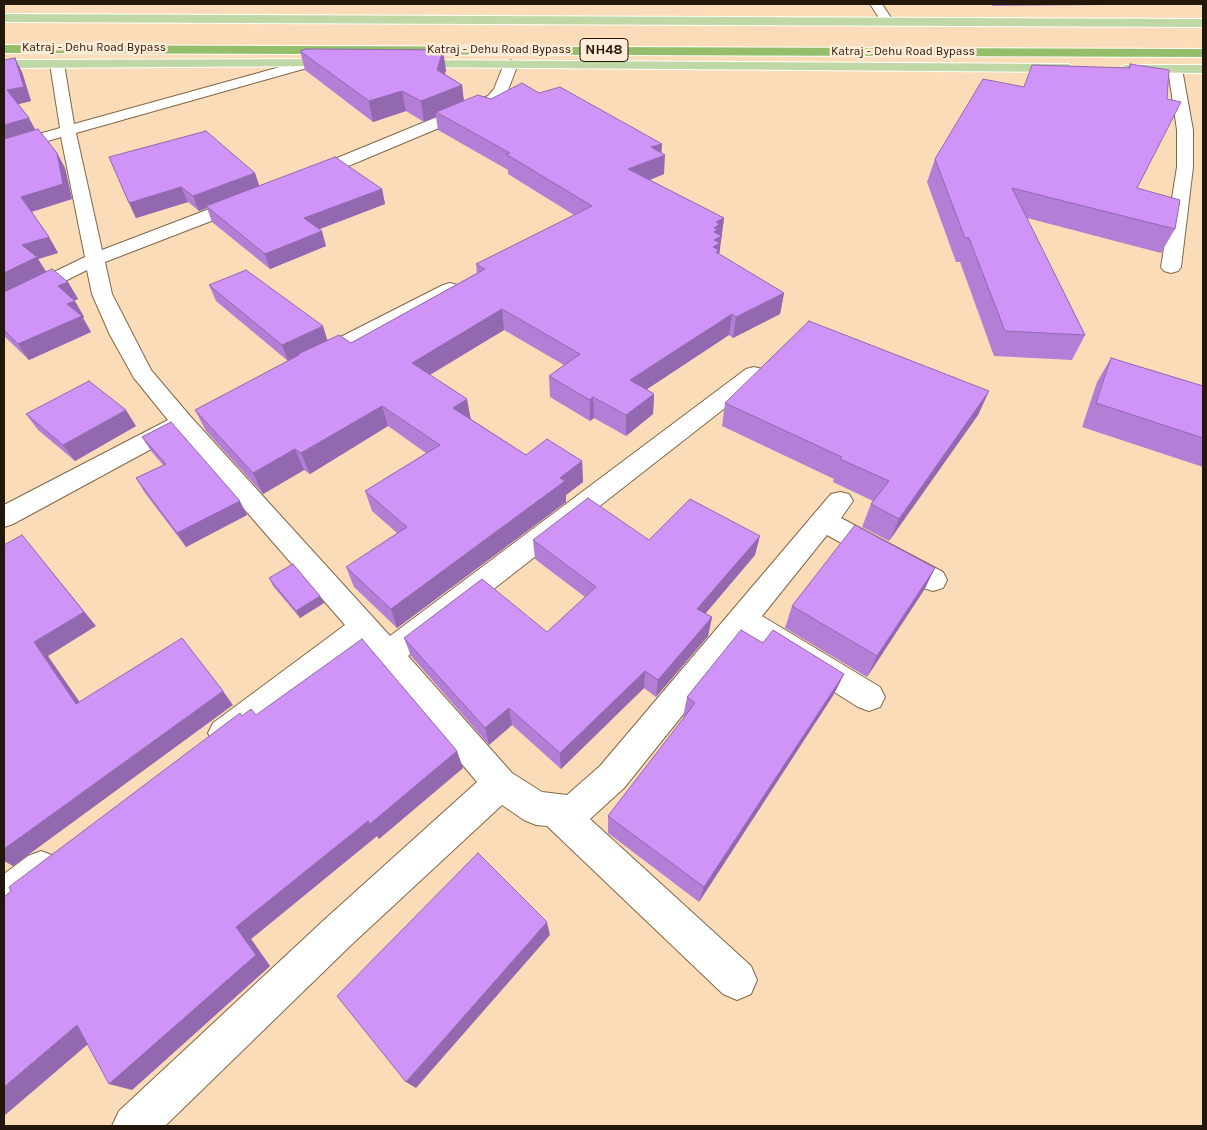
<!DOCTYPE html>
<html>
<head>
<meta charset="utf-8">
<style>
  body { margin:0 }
  #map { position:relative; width:1207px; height:1130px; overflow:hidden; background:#fbdcb8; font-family:Karla,sans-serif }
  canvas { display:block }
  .frame { position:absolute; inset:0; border:5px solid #22170a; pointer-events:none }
</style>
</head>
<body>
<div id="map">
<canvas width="1207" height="1130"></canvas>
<div class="frame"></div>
</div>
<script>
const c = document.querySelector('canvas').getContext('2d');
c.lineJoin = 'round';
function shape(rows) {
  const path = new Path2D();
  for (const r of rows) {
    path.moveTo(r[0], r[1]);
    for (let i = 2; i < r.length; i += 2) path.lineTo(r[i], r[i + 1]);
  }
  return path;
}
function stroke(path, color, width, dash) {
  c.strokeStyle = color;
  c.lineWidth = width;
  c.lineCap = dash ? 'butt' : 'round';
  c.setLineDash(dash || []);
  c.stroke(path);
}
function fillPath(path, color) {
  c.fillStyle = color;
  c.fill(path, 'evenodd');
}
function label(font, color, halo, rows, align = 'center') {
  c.font = font + ' Karla,sans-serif';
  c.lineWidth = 5;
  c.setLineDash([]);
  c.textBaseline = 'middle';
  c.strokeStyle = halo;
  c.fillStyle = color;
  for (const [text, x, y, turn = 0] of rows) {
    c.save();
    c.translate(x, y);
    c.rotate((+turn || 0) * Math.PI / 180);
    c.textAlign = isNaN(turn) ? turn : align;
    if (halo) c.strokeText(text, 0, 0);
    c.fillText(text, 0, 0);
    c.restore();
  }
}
const minor = shape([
  [870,4,882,4,893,21,891,24,883,24,870,4],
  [309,59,316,63,314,66,76,133,102,250,238,198,244,197,250,198,253,202,250,206,105,262,112,294,151,370,190,416,390,636,746,369,754,367,762,369,765,374,762,379,408,656,512,773,542,792,567,795,600,766,831,494,840,492,849,494,853,501,841,518,943,572,947,580,943,588,933,591,923,588,827,535,762,616,880,687,885,697,880,707,869,711,858,707,746,636,624,788,590,819,751,966,757,980,751,994,737,1000,723,994,547,826,536,825,524,820,502,805,350,946,165,1126,112,1126,119,1111,324,920,477,782,362,645,235,743,224,748,213,743,208,733,213,723,345,625,179,434,13,524,4,527,4,505,168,420,134,378,110,335,92,294,87,270,11,308,4,310,4,296,85,257,61,137,4,154,4,144,60,128,50,64,57,60,64,64,74,124,309,59],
  [511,60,518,64,508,90,498,102,489,107,315,180,309,181,303,180,301,176,303,172,488,96,494,89,504,64,511,60],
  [1175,65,1182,69,1193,130,1193,167,1181,267,1178,271,1171,273,1164,271,1161,267,1177,167,1177,130,1168,69,1175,65],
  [450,283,457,285,460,289,457,293,325,363,317,365,309,363,306,358,309,353,443,285,450,283],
  [41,851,54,856,59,869,54,882,17,910,4,915,4,874,28,856,41,851]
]);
const major = shape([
  [4,14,1203,19,1203,27,4,22,4,14],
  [342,59,347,60,349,63,347,66,4,68,4,60,342,59],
  [407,60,1069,64,1076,68,1069,72,402,67,400,64,407,60],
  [1125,65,1203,65,1203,73,1120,72,1118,69,1125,65]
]);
const highway = shape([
  [4,45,1203,49,1203,57,4,53,4,45]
]);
stroke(minor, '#836747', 2);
stroke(major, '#fff', 2);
stroke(highway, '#fff', 2);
fillPath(minor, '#fff');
fillPath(major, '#bfd8a6');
fillPath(highway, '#95be6b');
fillPath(shape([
  [991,4,1104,4,1103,5,993,6],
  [300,51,446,70,445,74,462,85,464,100,491,99,539,93,662,144,661,153,664,174,650,180,724,218,719,254,784,293,780,314,733,338,729,335,647,389,654,394,653,414,626,436,594,418,590,421,550,397,549,376,564,365,504,330,430,375,471,419,526,455,582,461,583,482,566,495,566,502,397,628,354,587,346,567,397,533,372,511,365,491,426,453,388,426,310,474,304,470,263,494,206,431,195,410,288,361,216,301,209,285,327,340,351,343,477,273,476,264,574,215,508,174,508,170,438,130,436,117,424,122,406,111,373,122,305,70],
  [4,60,22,72,31,101,18,104,35,129,57,153,65,168,72,199,32,212,49,237,58,253,38,259,46,272,68,282,78,299,74,300,84,317,83,318,91,332,29,360,4,336],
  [1130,64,1137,188,1175,229,1161,253,1027,218,1085,335,1072,360,994,356,960,262,956,262,927,182,935,159,1128,68],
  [109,157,255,173,259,186,382,189,385,204,320,229,326,246,270,269,212,222,207,208,199,211,188,202,136,218],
  [1111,358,1203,386,1203,467,1082,427,1097,382],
  [989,391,978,415,889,541,862,527,871,504,873,501,833,482,834,479,722,426,725,403],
  [26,414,136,426,75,461,38,430],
  [142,437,247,515,186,547,145,493,136,478,163,465,151,451],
  [533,540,649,540,755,555,705,614,712,617,708,636,656,697,644,688,561,769,512,725,489,745,411,656,404,638,547,632,585,597,535,559],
  [935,568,924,590,867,677,785,628,792,606],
  [269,578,324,603,300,618,273,586],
  [763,643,844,674,834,694,699,902,608,833,608,816,684,718,683,717,687,697],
  [256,715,463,768,379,839,377,836,251,939,270,966,132,1090,242,716]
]), '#b37fd6');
fillPath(shape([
  [443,50,446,70,440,90,437,70],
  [15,58,22,72,31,101,15,105,7,90],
  [462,85,464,105,436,112,436,117,424,122,421,101],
  [402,91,406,111,373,122,369,101],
  [29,118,37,133,4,142,4,125],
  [662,144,661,157,665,155,664,174,628,188,628,169,651,147],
  [57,153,65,168,72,199,30,212,21,197],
  [255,173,260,188,206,206,207,208,199,211,193,196],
  [181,187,188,202,136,218,129,203],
  [382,189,385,204,309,233,304,218],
  [724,218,719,256,712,248,716,222],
  [322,231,326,246,270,269,265,254],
  [49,237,58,253,38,259,47,273,4,294,4,273,22,245],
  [68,282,78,299,68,303,58,286],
  [784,293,780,314,733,338,736,317],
  [75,301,84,317,83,318,91,332,29,360,18,344,67,304],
  [502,309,504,330,416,383,412,363],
  [732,314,729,335,629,401,630,380],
  [323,326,328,342,298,354,298,356,288,361,282,345],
  [989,391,978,415,889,541,899,519],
  [654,394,653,414,626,436,626,415],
  [593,397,594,418,590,421,590,400],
  [467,399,471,420,453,408],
  [382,406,388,426,310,474,301,453],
  [126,410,136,426,75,461,63,445],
  [295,449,304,470,263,494,253,473],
  [582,461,583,482,566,495,566,502,397,628,391,609],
  [240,501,247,515,186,547,177,533],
  [22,535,96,626,48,656,90,717,76,704,34,642],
  [760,536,755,555,694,627,697,609],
  [935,568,924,590,867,677,877,656],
  [320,596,324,603,300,618,296,611],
  [712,617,708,636,656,697,658,680],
  [645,671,644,688,561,769,560,753],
  [844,674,834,694,699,902,704,887],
  [223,691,233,705,13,866,4,861,4,849],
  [509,708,512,725,489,745,485,728],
  [457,751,463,768,379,839,370,824],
  [368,821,377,836,251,939,270,966,132,1090,109,1084,236,927],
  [547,922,550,935,416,1088,406,1082],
  [77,1025,101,1033,4,1116,4,1087]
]), '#9268ae');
const building = shape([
  [306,49,443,50,437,70,462,85,421,101,402,91,369,101,300,51,306,49],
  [15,58,24,87,7,90,29,118,4,125,4,60,15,58],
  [1130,64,1169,70,1167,99,1181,102,1137,188,1180,200,1175,229,1012,188,1085,335,1005,331,969,238,965,238,935,159,983,79,1024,87,1032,65,1130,68,1130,64],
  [522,83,539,93,560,87,662,144,651,147,665,155,628,169,724,218,716,222,720,224,714,228,718,229,714,232,722,236,714,240,720,243,713,247,719,250,716,252,784,293,736,317,732,314,630,380,654,394,626,415,593,397,590,400,549,376,580,354,502,309,412,363,467,399,453,408,526,455,547,439,582,461,560,478,565,481,391,609,346,567,407,527,365,491,440,445,382,406,301,453,295,449,253,473,195,410,299,355,298,354,339,335,351,343,485,269,476,264,592,206,506,154,510,153,436,112,478,95,491,99,522,83],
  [38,129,57,153,63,184,21,197,49,237,22,245,37,257,4,273,4,139,38,129],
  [206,131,255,173,193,196,181,187,129,203,109,157,206,131],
  [335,157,382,189,304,218,322,231,265,254,206,206,335,157],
  [52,269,68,282,58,286,75,301,67,304,82,316,18,344,4,330,4,292,52,269],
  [246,270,323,326,282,345,209,285,246,270],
  [809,321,989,391,899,519,871,504,889,481,840,459,842,457,725,403,809,321],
  [1111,358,1203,386,1203,438,1096,403,1111,358],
  [89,381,126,410,63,445,26,414,89,381],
  [171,422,240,501,177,533,136,478,166,464,142,437,171,422],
  [588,498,649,540,690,499,760,536,697,609,712,617,658,680,645,671,560,753,509,708,485,728,404,638,482,579,547,632,596,587,533,540,588,498],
  [855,525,935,568,877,656,792,606,855,525],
  [22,535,84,612,34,642,76,704,182,638,223,691,4,849,4,545,22,535],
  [293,564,320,596,296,611,269,578,293,564],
  [741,630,763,643,773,630,844,674,704,887,608,816,695,703,687,697,741,630],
  [362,639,457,751,370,824,368,821,236,927,256,955,109,1084,77,1025,4,1087,4,897,11,891,9,887,240,713,242,716,251,709,256,715,362,639],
  [478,853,547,922,406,1082,337,996,478,853]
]);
fillPath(building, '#d094f9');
stroke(building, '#9268ae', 1);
label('12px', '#22170a', '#ffebd6', [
  ["Katraj - Dehu Road Bypass",94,48],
  ["Katraj - Dehu Road Bypass",499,50],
  ["Katraj - Dehu Road Bypass",903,52]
]);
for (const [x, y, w] of [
  [604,50,48]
]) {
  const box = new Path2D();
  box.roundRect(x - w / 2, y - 11.5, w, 23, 4);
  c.fillStyle = '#ffebd6';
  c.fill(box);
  stroke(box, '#22170a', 1);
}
label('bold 14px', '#22170a', null, [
  ["NH48",604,50]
]);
</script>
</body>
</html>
